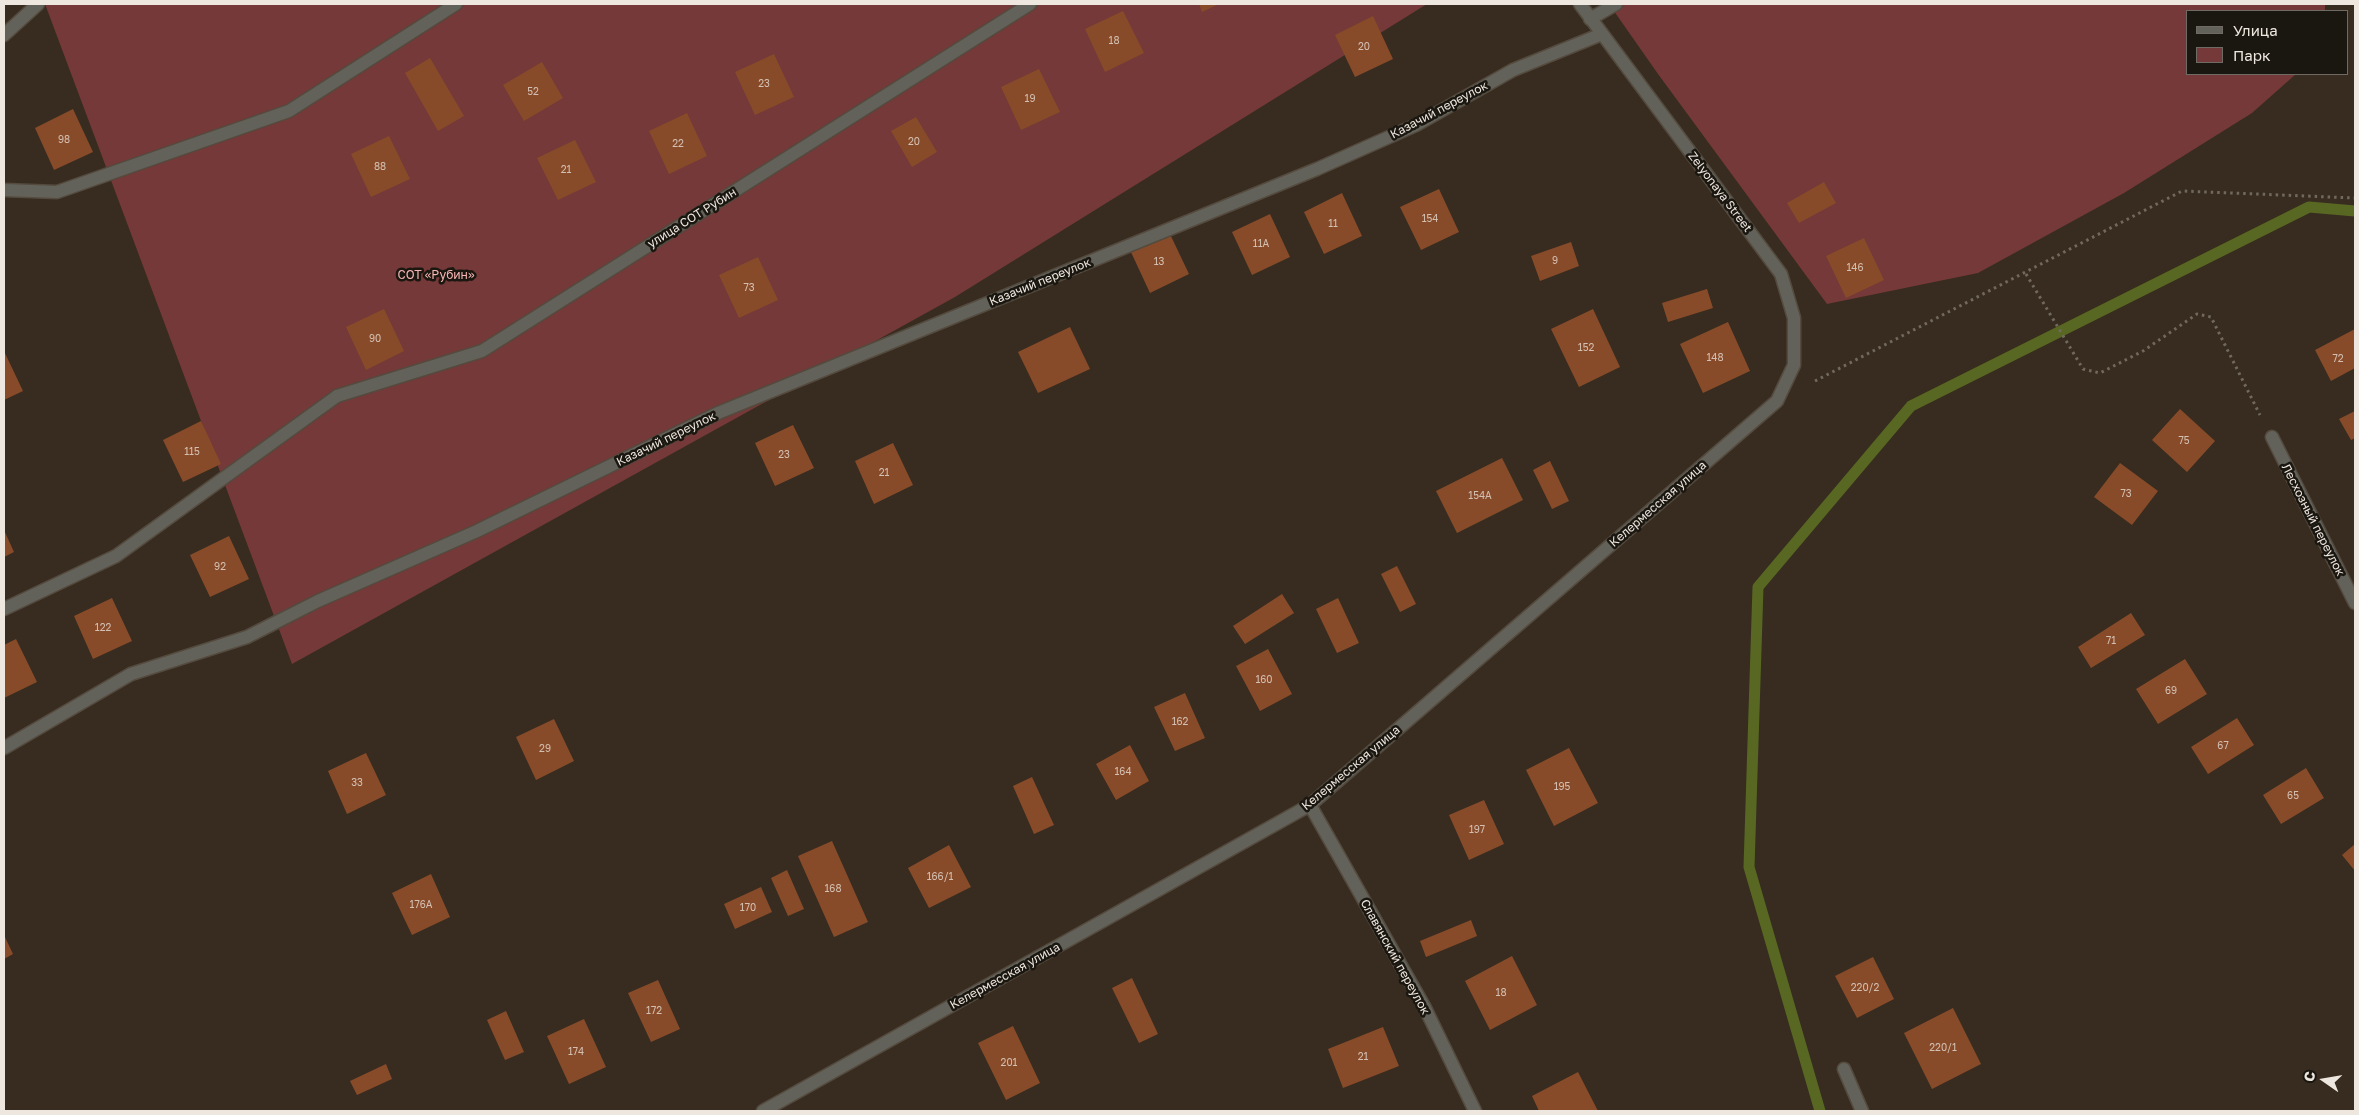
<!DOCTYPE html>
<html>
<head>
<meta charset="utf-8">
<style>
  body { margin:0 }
  #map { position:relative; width:2359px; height:1115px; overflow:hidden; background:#372c1f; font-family:"Golos Text",sans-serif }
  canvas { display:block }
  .frame { position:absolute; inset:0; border:5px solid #eee7df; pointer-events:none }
  .legend { position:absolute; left:2186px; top:10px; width:162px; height:65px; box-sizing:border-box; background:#1a1610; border:1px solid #6f6a63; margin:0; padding:6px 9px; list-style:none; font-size:15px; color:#eee7df }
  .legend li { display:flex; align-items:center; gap:10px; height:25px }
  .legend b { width:25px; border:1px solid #6f6a63 }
  .north { position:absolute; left:2299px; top:1055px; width:50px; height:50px; -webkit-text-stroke:4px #1a1610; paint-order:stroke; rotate:283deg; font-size:14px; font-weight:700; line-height:20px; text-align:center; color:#eee7df }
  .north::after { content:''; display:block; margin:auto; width:18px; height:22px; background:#eee7df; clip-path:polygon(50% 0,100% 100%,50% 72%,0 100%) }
</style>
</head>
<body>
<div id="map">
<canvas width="2359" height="1115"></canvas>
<div class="frame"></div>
<ul class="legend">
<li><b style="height:6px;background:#63625a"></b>Улица</li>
<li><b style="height:14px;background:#743938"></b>Парк</li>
</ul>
<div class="north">С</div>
</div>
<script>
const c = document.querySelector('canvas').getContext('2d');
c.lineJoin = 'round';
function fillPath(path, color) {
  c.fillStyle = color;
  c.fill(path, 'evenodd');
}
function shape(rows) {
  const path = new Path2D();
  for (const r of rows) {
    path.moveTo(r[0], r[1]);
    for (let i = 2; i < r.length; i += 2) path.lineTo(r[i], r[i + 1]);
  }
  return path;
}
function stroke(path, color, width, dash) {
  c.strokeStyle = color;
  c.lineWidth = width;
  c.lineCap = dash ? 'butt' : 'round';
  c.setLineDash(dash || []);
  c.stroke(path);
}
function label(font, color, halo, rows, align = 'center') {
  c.font = font + ' "Golos Text",sans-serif';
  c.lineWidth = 5;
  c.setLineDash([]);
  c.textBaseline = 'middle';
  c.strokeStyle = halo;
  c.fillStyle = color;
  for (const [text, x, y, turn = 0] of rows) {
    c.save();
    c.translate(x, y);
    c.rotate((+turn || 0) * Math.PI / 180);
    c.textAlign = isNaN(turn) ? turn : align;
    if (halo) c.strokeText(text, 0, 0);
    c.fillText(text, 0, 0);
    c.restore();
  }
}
fillPath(shape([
  [45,4,1427,4,955,297,292,664],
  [1609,4,2325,4,2325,11,2188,11,2188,74,2296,74,2252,113,2124,193,1978,273,1827,304,1658,74]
]), '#743938');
stroke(shape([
  [1820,1111,1749,867,1758,587,1911,406,2309,207,2355,211]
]), '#586823', 11);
fillPath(shape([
  [1199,4,1219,4,1202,12],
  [1123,11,1144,53,1105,72,1085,29],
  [1373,16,1393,59,1355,77,1335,35],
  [774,54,794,97,755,115,735,72],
  [430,58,464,116,438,131,405,73],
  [542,62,563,98,524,121,503,85],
  [1039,69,1060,112,1021,130,1001,87],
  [73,109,93,152,54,170,35,128],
  [687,113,707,156,669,174,649,131],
  [916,117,937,152,912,167,891,131],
  [389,136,410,179,371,197,351,154],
  [575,140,596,182,558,200,537,158],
  [1824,182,1836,203,1799,223,1787,203],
  [1439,189,1459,232,1421,250,1400,207],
  [1342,193,1362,236,1324,254,1304,212],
  [1270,214,1290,257,1252,275,1232,232],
  [1169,232,1189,274,1150,293,1130,250],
  [1864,238,1884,280,1846,298,1826,256],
  [1571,242,1579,266,1540,281,1531,256],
  [758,257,778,300,739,318,719,275],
  [1707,289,1713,308,1668,322,1662,303],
  [384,309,404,351,366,370,346,327],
  [1593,309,1620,367,1579,387,1551,329],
  [1728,322,1750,371,1703,393,1680,344],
  [1070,327,1090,369,1038,393,1018,352],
  [2355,329,2355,368,2331,381,2315,350],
  [4,351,23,391,4,400],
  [2180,409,2215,441,2187,472,2152,440],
  [2355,411,2355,438,2351,440,2339,419],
  [201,421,221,464,183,482,163,440],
  [793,425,814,468,775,486,755,443],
  [893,443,913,485,874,504,855,461],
  [1502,458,1523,500,1457,533,1436,491],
  [1550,461,1569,501,1552,509,1533,470],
  [2120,463,2158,491,2132,525,2094,497],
  [4,530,14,552,4,557],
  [229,536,249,579,210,597,190,555],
  [1397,566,1416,604,1400,612,1381,574],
  [1282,594,1294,613,1245,644,1233,626],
  [112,598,132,641,93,659,74,616],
  [1338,598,1359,643,1337,653,1316,609],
  [2131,613,2145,635,2091,668,2078,647],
  [16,639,37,682,4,698,4,645],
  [1268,649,1292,694,1260,711,1236,666],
  [2185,659,2207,694,2158,724,2136,689],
  [1185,693,1205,738,1175,751,1154,707],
  [2237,718,2254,745,2208,774,2191,747],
  [554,719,574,761,536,780,516,737],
  [1130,745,1149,781,1116,800,1096,764],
  [1569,748,1598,803,1554,826,1526,770],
  [366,753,386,795,347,814,328,771],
  [2306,768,2324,798,2281,824,2263,795],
  [1032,777,1054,825,1034,834,1013,786],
  [1484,800,1504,844,1469,860,1449,815],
  [832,841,868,922,834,937,798,856],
  [2355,844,2355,871,2342,855],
  [949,845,971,887,929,908,908,868],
  [787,870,804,909,788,916,771,878],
  [431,874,450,917,412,935,392,893],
  [761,887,772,912,735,929,724,904],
  [1471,920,1477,936,1426,957,1420,941],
  [4,935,13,954,4,959],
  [1512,956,1537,1005,1490,1030,1465,981],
  [1873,957,1894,999,1857,1018,1835,976],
  [1132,978,1158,1034,1139,1043,1112,988],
  [658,980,680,1029,651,1042,628,993],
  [1953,1008,1981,1064,1932,1089,1904,1033],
  [506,1011,524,1052,505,1060,487,1020],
  [584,1019,606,1067,569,1084,547,1036],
  [1013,1026,1040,1083,1006,1100,978,1043],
  [1383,1027,1399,1066,1343,1088,1328,1049],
  [386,1064,392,1079,357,1095,350,1081],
  [1578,1072,1598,1111,1539,1111,1532,1096]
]), '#884b2a');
const service = shape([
  [1590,19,1616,4],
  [4,35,38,4],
  [4,609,116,556,337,396],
  [4,748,131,674,247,637,318,601,477,531,718,413,1317,169,1416,125,1513,70,1602,34],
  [1844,1069,1862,1111]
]);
const minor = shape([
  [4,190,57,192,289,111,456,4],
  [337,396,482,351,1030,4],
  [2272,437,2355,603],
  [1310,805,1425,1008,1475,1111],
  [763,1111,1310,805,1777,401,1794,365,1794,318,1781,274,1580,4]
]);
stroke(service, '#544a3e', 15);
stroke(minor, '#544a3e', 15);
stroke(shape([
  [2026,274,2083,369,2100,373,2143,351,2197,314,2211,317,2260,415],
  [1815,381,2182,191,2355,198]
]), '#72695d', 3, [2.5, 4]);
stroke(service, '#63625a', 12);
stroke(minor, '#63625a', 12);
label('10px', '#d4c0b2', null, [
  ["18",1114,41],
  ["20",1364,47],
  ["23",764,84],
  ["52",533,92],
  ["19",1030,99],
  ["98",64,140],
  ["20",914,142],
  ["22",678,144],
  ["88",380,167],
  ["21",566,170],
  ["154",1430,219],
  ["11",1333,224],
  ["11А",1261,244],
  ["9",1555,261],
  ["13",1159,262],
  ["146",1855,268],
  ["73",749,288],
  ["90",375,339],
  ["152",1586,348],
  ["148",1715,358],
  ["72",2338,359],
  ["75",2184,441],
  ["115",192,452],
  ["23",784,455],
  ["21",884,473],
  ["73",2126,494],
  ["154А",1480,496],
  ["92",220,567],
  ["122",103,628],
  ["71",2111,641],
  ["160",1264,680],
  ["69",2171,691],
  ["162",1180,722],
  ["67",2223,746],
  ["29",545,749],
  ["164",1123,772],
  ["33",357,783],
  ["195",1562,787],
  ["65",2293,796],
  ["197",1477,830],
  ["166/1",940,877],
  ["168",833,889],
  ["176А",421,905],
  ["170",748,908],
  ["220/2",1865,988],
  ["18",1501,993],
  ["172",654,1011],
  ["220/1",1943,1048],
  ["174",576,1052],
  ["21",1363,1057],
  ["201",1009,1063]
]);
label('12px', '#eee7df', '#1a1610', [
  ["Казачий переулок",1439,110,-28],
  ["Zelyonaya Street",1720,192,53],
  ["улица СОТ Рубин",692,218,-32],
  ["Казачий переулок",1040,282,-22],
  ["Казачий переулок",666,439,-26],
  ["Келермесская улица",1658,504,-41],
  ["Лесхозный переулок",2313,520,63],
  ["Келермесская улица",1351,768,-40],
  ["Славянский переулок",1395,957,61],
  ["Келермесская улица",1005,976,-29]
]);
label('12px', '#f6b5b2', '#1a1610', [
  ["СОТ «Рубин»",436,275]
]);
</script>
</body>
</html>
